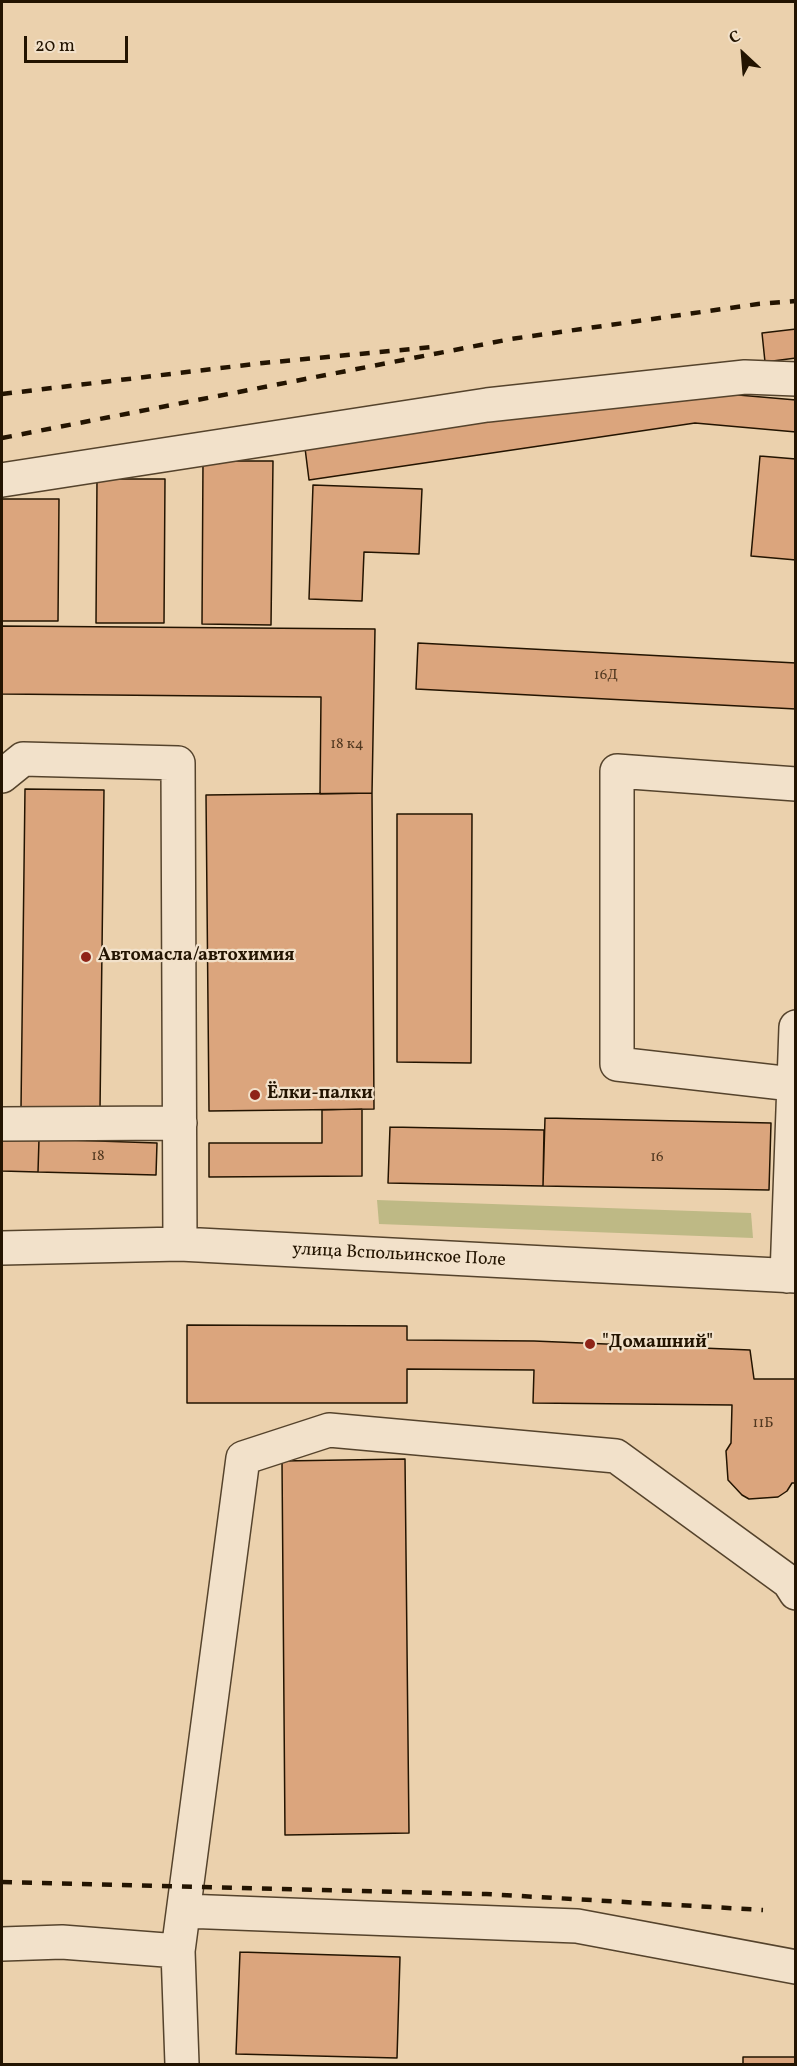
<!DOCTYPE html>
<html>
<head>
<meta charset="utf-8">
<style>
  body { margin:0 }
  #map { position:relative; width:797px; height:2066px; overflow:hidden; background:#ebd1ad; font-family:Vollkorn,serif }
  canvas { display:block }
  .frame { position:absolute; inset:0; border:3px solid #231401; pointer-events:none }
  .north { position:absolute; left:713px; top:24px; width:60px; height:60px; -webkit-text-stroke:4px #f2e1ca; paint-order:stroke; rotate:334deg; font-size:16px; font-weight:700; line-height:24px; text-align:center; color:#231401 }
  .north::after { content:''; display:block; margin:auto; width:21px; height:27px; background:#231401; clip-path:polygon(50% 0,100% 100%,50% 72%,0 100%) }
  .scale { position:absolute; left:24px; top:36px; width:104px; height:27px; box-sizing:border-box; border:3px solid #231401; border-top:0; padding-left:8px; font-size:18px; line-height:21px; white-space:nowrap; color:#231401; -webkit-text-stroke:4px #f2e1ca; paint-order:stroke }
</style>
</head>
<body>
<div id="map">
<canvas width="797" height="2066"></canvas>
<div class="frame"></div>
<div class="north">С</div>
<div class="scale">20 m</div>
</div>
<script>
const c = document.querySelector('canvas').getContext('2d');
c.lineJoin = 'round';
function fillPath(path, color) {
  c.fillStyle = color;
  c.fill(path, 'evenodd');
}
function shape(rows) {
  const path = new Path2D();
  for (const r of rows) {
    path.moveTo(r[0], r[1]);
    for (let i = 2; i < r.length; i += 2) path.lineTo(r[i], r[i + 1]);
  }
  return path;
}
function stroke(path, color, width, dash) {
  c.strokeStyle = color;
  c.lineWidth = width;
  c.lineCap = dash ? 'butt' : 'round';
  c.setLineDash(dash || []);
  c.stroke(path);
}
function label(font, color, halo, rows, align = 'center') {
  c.font = font + ' Vollkorn,serif';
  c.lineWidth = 4.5;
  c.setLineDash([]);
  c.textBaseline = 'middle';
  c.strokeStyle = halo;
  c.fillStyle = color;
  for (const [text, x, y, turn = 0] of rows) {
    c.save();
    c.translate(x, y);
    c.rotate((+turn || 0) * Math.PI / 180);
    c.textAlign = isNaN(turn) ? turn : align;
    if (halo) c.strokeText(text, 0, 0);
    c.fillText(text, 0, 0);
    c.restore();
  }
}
fillPath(shape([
  [377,1200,751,1213,753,1238,379,1224]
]), '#beb985');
const building = shape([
  [796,329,796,358,765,362,762,333,796,329],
  [692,391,796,400,796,432,695,423,309,480,305,448,692,391],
  [760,456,796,459,796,560,751,556,760,456],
  [203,461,273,461,271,625,202,624,203,461],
  [97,479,165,479,164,623,96,623,97,479],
  [313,485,422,489,419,554,364,552,362,601,309,599,313,485],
  [2,499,59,499,58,621,2,621,2,499],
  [2,626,375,629,372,793,320,794,321,697,2,694,2,626],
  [418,643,796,663,796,709,416,689,418,643],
  [25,789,104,790,100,1109,21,1108,25,789],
  [372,793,374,1109,209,1111,206,795,372,793],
  [397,814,472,814,471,1063,397,1062,397,814],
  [362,1109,362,1176,209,1177,209,1143,322,1143,322,1110,362,1109],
  [545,1118,771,1123,769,1190,543,1186,545,1118],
  [390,1127,544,1130,543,1186,388,1183,390,1127],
  [2,1138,39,1139,38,1172,2,1171,2,1138],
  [39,1139,157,1143,156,1175,38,1172,39,1139],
  [187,1325,407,1326,407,1340,534,1341,750,1350,754,1379,796,1379,796,1483,792,1483,787,1491,778,1497,749,1499,742,1495,728,1480,726,1451,731,1443,732,1405,533,1403,534,1370,407,1369,407,1403,187,1403,187,1325],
  [405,1459,409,1833,285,1835,282,1461,405,1459],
  [240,1952,400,1957,397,2058,236,2054,240,1952],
  [743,2057,796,2057,796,2064,743,2064,743,2057]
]);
fillPath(building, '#dba57d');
stroke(building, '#231401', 1.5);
const minor = shape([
  [2,480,487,405,745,377,796,379],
  [2,776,23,759,178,763,180,1244],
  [792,1084,617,1064,617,771,796,784],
  [2,1124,180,1123],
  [2,1248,180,1244,796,1276],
  [787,1276,796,1027],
  [184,1911,577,1926,796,1967],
  [2,1944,62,1942,178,1951,182,2064],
  [178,1951,243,1458,329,1430,616,1456,789,1582,796,1593]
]);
stroke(minor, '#55432c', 36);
stroke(minor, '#f2e1ca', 33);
stroke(shape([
  [2,394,263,363,433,347],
  [2,438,511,339,758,304,796,301],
  [2,1882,486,1894,763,1910]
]), '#231401', 4.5, [10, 10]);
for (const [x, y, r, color] of [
  [86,957,6,"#8f2418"],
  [255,1095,6,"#8f2418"],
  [590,1344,6,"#8f2418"]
]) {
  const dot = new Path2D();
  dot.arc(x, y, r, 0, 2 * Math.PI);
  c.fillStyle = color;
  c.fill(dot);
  stroke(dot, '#f2e1ca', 2);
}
label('15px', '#513820', null, [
  ["16Д",606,676],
  ["18 к4",347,745],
  ["18",98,1157],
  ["16",657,1158],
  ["11Б",763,1424]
]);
label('bold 18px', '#231401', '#f2e1ca', [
  ["Автомасла/автохимия",98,957],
  ["Ёлки-палки",267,1095],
  ["\"Домашний\"",602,1344]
], 'left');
label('18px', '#231401', '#f2e1ca', [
  ["улица Вспольинское Поле",399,1256,3]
]);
</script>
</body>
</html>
